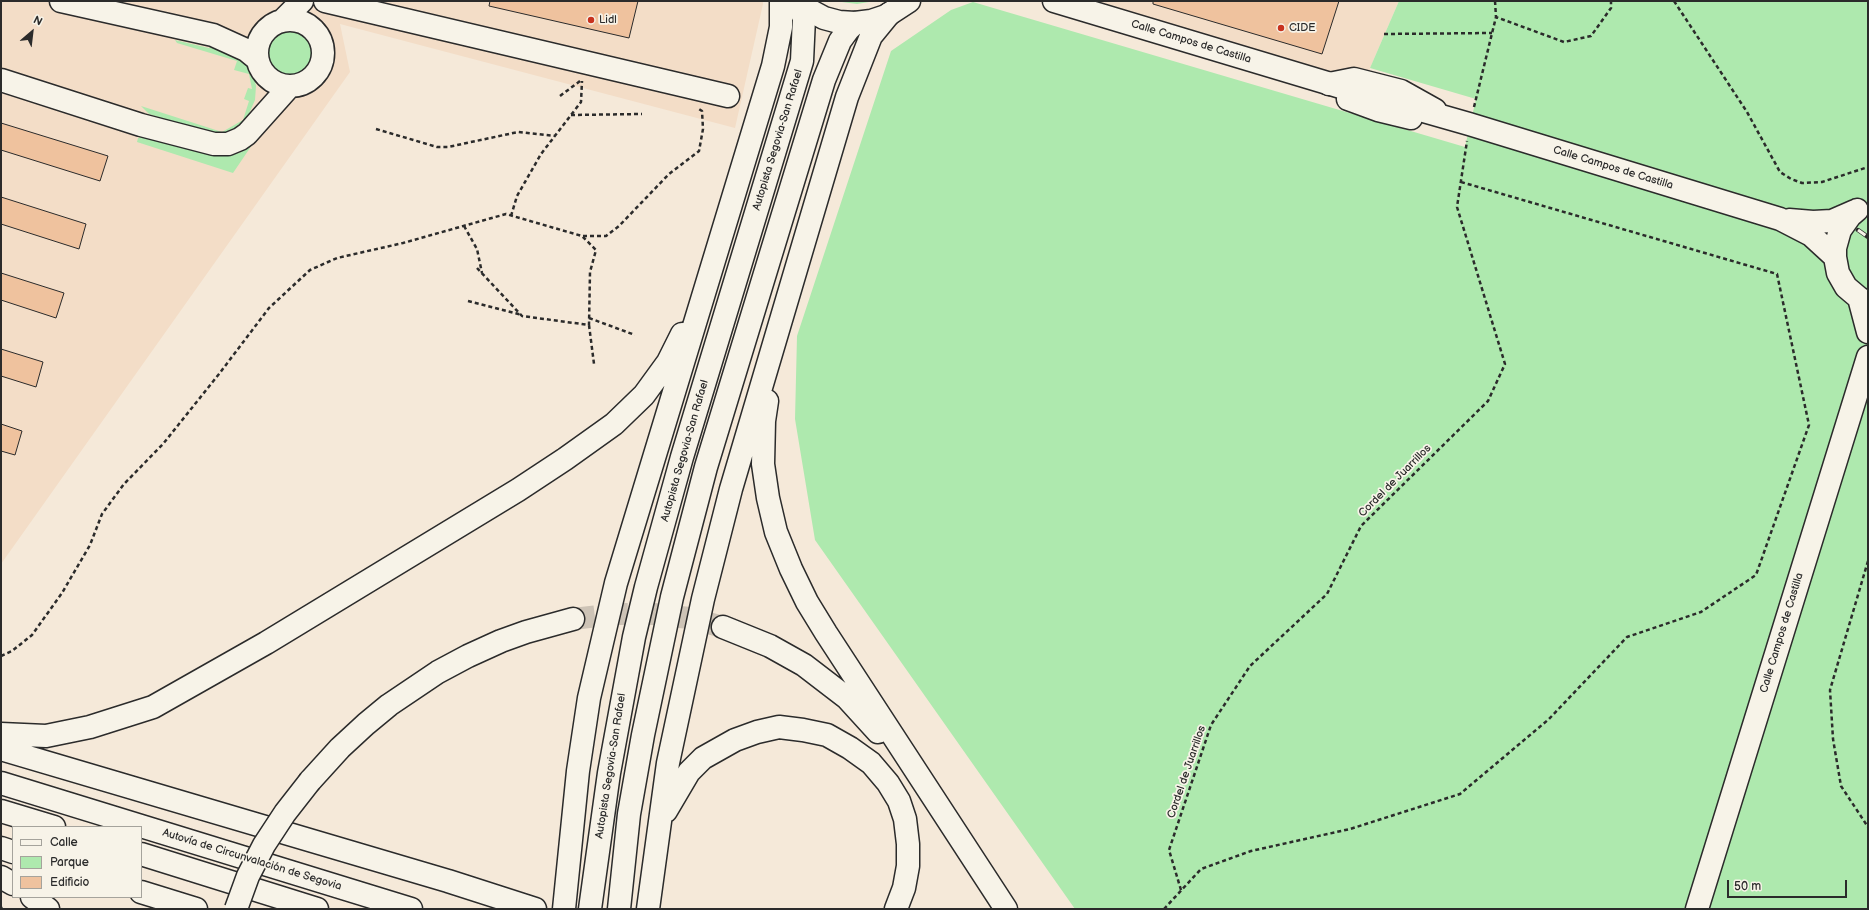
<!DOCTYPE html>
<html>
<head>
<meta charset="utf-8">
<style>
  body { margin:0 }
  #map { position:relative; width:1869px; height:910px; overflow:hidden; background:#f5e9d9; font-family:"Balsamiq Sans",sans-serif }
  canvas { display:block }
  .frame { position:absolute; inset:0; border:2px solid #2b2b2b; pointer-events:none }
  .legend { position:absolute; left:12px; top:826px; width:130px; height:72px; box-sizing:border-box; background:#f7f3e8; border:1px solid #a5a39c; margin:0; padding:5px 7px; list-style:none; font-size:12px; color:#2b2b2b }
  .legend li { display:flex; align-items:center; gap:8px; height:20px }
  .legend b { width:20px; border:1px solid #a5a39c }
  .north { position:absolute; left:12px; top:12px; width:40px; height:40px; -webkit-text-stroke:3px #f7f3e8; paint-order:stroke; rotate:28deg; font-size:11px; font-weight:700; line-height:16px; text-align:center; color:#2b2b2b }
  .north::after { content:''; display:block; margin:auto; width:14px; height:18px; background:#2b2b2b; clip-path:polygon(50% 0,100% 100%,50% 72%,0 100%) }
  .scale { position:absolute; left:1727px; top:880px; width:120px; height:18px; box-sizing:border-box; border:2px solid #2b2b2b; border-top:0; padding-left:5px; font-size:12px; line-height:14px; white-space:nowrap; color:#2b2b2b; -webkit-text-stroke:3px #f7f3e8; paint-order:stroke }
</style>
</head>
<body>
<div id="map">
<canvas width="1869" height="910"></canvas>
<div class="frame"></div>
<ul class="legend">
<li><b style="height:5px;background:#f7f3e8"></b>Calle</li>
<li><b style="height:11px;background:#aee9ae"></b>Parque</li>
<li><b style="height:11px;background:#efc29e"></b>Edificio</li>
</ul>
<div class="north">N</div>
<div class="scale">50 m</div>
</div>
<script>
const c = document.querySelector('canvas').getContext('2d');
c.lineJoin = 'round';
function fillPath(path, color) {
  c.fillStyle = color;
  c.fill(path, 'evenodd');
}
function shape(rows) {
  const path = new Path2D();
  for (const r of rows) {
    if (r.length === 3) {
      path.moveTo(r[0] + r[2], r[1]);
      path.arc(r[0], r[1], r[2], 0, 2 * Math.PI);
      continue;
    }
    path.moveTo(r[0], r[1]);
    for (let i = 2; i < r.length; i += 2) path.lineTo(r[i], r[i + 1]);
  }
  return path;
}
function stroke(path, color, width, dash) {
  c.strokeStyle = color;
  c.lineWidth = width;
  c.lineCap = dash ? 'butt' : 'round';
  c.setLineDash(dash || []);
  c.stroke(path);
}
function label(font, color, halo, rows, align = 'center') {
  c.font = font + ' "Balsamiq Sans",sans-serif';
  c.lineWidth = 3.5;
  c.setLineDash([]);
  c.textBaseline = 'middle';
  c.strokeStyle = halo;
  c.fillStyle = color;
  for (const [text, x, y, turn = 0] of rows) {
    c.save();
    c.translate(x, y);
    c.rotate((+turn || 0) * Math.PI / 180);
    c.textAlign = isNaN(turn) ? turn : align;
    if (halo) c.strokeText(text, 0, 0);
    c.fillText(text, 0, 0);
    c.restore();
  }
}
fillPath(shape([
  [1,1,763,1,763,4,735,128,340,24,350,72,1,564],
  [1089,1,1399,1,1370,68,1370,85]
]), '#f3ddc7');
fillPath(shape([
  [834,1,875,1,857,4],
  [1399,1,1868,1,1868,909,1075,909,815,540,795,419,797,336,891,51,951,10,973,2,1465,147,1476,99,1370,68],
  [289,52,24],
  [175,40,209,48,212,46,245,61,253,72,256,86,255,100,244,125,234,132,219,137,149,114,141,106,222,132,243,120,249,101,244,99,248,88,252,89,249,74,234,70,237,61,177,43],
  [146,135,219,155,239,153,252,145,233,173,137,142,138,138]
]), '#aee9ae');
const building = shape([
  [490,1,638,1,629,38,489,6,490,1],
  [1153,1,1339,1,1322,54,1153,4,1153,1],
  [1,123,108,156,100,181,1,150,1,123],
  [1,197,86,224,79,249,1,224,1,197],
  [1,273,64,293,56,318,1,300,1,273],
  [1,349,43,362,36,387,1,376,1,349],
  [1,424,22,431,15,455,1,451,1,424]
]);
fillPath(building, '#efc29e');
stroke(building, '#2b2b2b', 1);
stroke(shape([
  [573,619,615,614,654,614,689,618,723,627]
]), '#cdc3b6', 22, [22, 11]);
const minor = shape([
  [61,1,213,35,246,50,257,59],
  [325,1,728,96],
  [290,53,33],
  [282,21,302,1],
  [1,80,141,125,214,144,228,144,240,139,247,134,289,87],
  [1329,84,1354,79,1401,91,1435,110],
  [1348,99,1378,110,1411,118]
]);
const major = shape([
  [797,1,811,11,824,18,839,22,855,23,871,21,886,16,909,1],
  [1054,1,1364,94,1469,124,1780,219,1811,235,1835,257],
  [1857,210,1850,216,1840,230,1835,248,1835,257,1838,273,1846,287,1859,298,1868,303],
  [1789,220,1813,222,1832,221,1855,211],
  [1859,298,1868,332],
  [1697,909,1868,357]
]);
const highway = shape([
  [767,401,764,421,763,464,768,498,776,532,791,569,807,602,826,633,1006,909],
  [723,627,770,646,804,665,847,698,878,732],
  [1,734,46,736,90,727,153,707,266,643,518,490,565,459,614,424,644,395,668,362,682,334],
  [1,749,448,881,535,909],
  [310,781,340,748,366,724,389,705,438,672,468,656,501,641,526,632,573,619],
  [1,783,411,909],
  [1,811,54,827],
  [666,811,689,772,703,758,735,740,757,732,779,727,803,730,827,735,850,748,871,763,888,783,899,801,905,819,908,844,908,866,904,888,896,909],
  [1,848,13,852],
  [141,854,317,909],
  [1,877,13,884],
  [141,892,196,909],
  [32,897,48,909],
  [564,909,578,771,589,698,616,583,773,66,781,27,781,1],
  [590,909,609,773,634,637,646,587,682,457,802,61,804,18,796,1],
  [619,909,629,814,643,735,672,597,706,467,824,80,840,41,848,30,855,23],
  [648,909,668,763,703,599,731,489,847,97,871,36,889,14]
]);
stroke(minor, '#2b2b2b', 25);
stroke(major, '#2b2b2b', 25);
stroke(highway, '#2b2b2b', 25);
stroke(shape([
  [1495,1,1496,17],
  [1674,1,1747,112,1780,172,1791,179,1802,183,1822,182,1868,167],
  [1384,34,1492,33],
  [560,96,580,81],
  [1474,107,1496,17,1564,42,1591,36,1611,8,1611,1],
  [571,115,642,114],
  [376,129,437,147,448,147,518,132,555,136],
  [511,216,517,196,541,154,581,102,582,81],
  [464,226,477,249,482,273],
  [583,236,606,236,619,226,669,174,699,151,703,129,702,111,699,109],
  [468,301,522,315],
  [589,318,635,335],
  [589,325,594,364],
  [1868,561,1830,690,1833,739,1841,786,1868,827],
  [1,656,12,651,32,635,62,593,90,545,102,514,124,484,163,444,219,374,269,308,310,270,337,258,403,243,506,214,582,236,596,250,590,272,589,325,522,316,477,268],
  [1181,890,1169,850,1211,725,1250,666,1327,594,1361,526,1488,401,1505,364,1457,207,1467,141],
  [1,907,2,909],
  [1164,909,1201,869,1251,851,1350,829,1460,794,1549,719,1627,637,1701,612,1756,575,1809,425,1777,274,1461,182]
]), '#2b2b2b', 2.5, [4, 3]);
stroke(minor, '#f7f3e8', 22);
stroke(major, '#f7f3e8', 22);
stroke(highway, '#f7f3e8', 22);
const rail = shape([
  [1858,230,1868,237]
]);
stroke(rail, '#2b2b2b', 4.5);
stroke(rail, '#f7f3e8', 3, [9]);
const highwayBridge = shape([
  [236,909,248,876,264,845,285,813,310,781]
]);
stroke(highwayBridge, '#2b2b2b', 25, []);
stroke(highwayBridge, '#f7f3e8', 22);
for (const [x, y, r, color] of [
  [591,20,4,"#c8321e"],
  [1281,28,4,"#c8321e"]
]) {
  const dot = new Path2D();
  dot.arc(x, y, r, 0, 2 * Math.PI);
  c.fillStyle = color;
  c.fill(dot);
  stroke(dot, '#f7f3e8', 1.5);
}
label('11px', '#2b2b2b', '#f7f3e8', [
  ["Lidl",599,20],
  ["CIDE",1289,28]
], 'left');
label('11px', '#2b2b2b', '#f7f3e8', [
  ["Calle Campos de Castilla",1191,42,17],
  ["Autopista Segovia-San Rafael",778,140,-73],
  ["Calle Campos de Castilla",1613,168,17],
  ["Autopista Segovia-San Rafael",685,451,-74],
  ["Cordel de Juarrillos",1395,481,-45],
  ["Calle Campos de Castilla",1782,633,-73],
  ["Autopista Segovia-San Rafael",611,766,-81],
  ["Cordel de Juarrillos",1187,772,-71],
  ["Autovía de Circunvalación de Segovia",252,860,17]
]);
</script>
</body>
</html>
